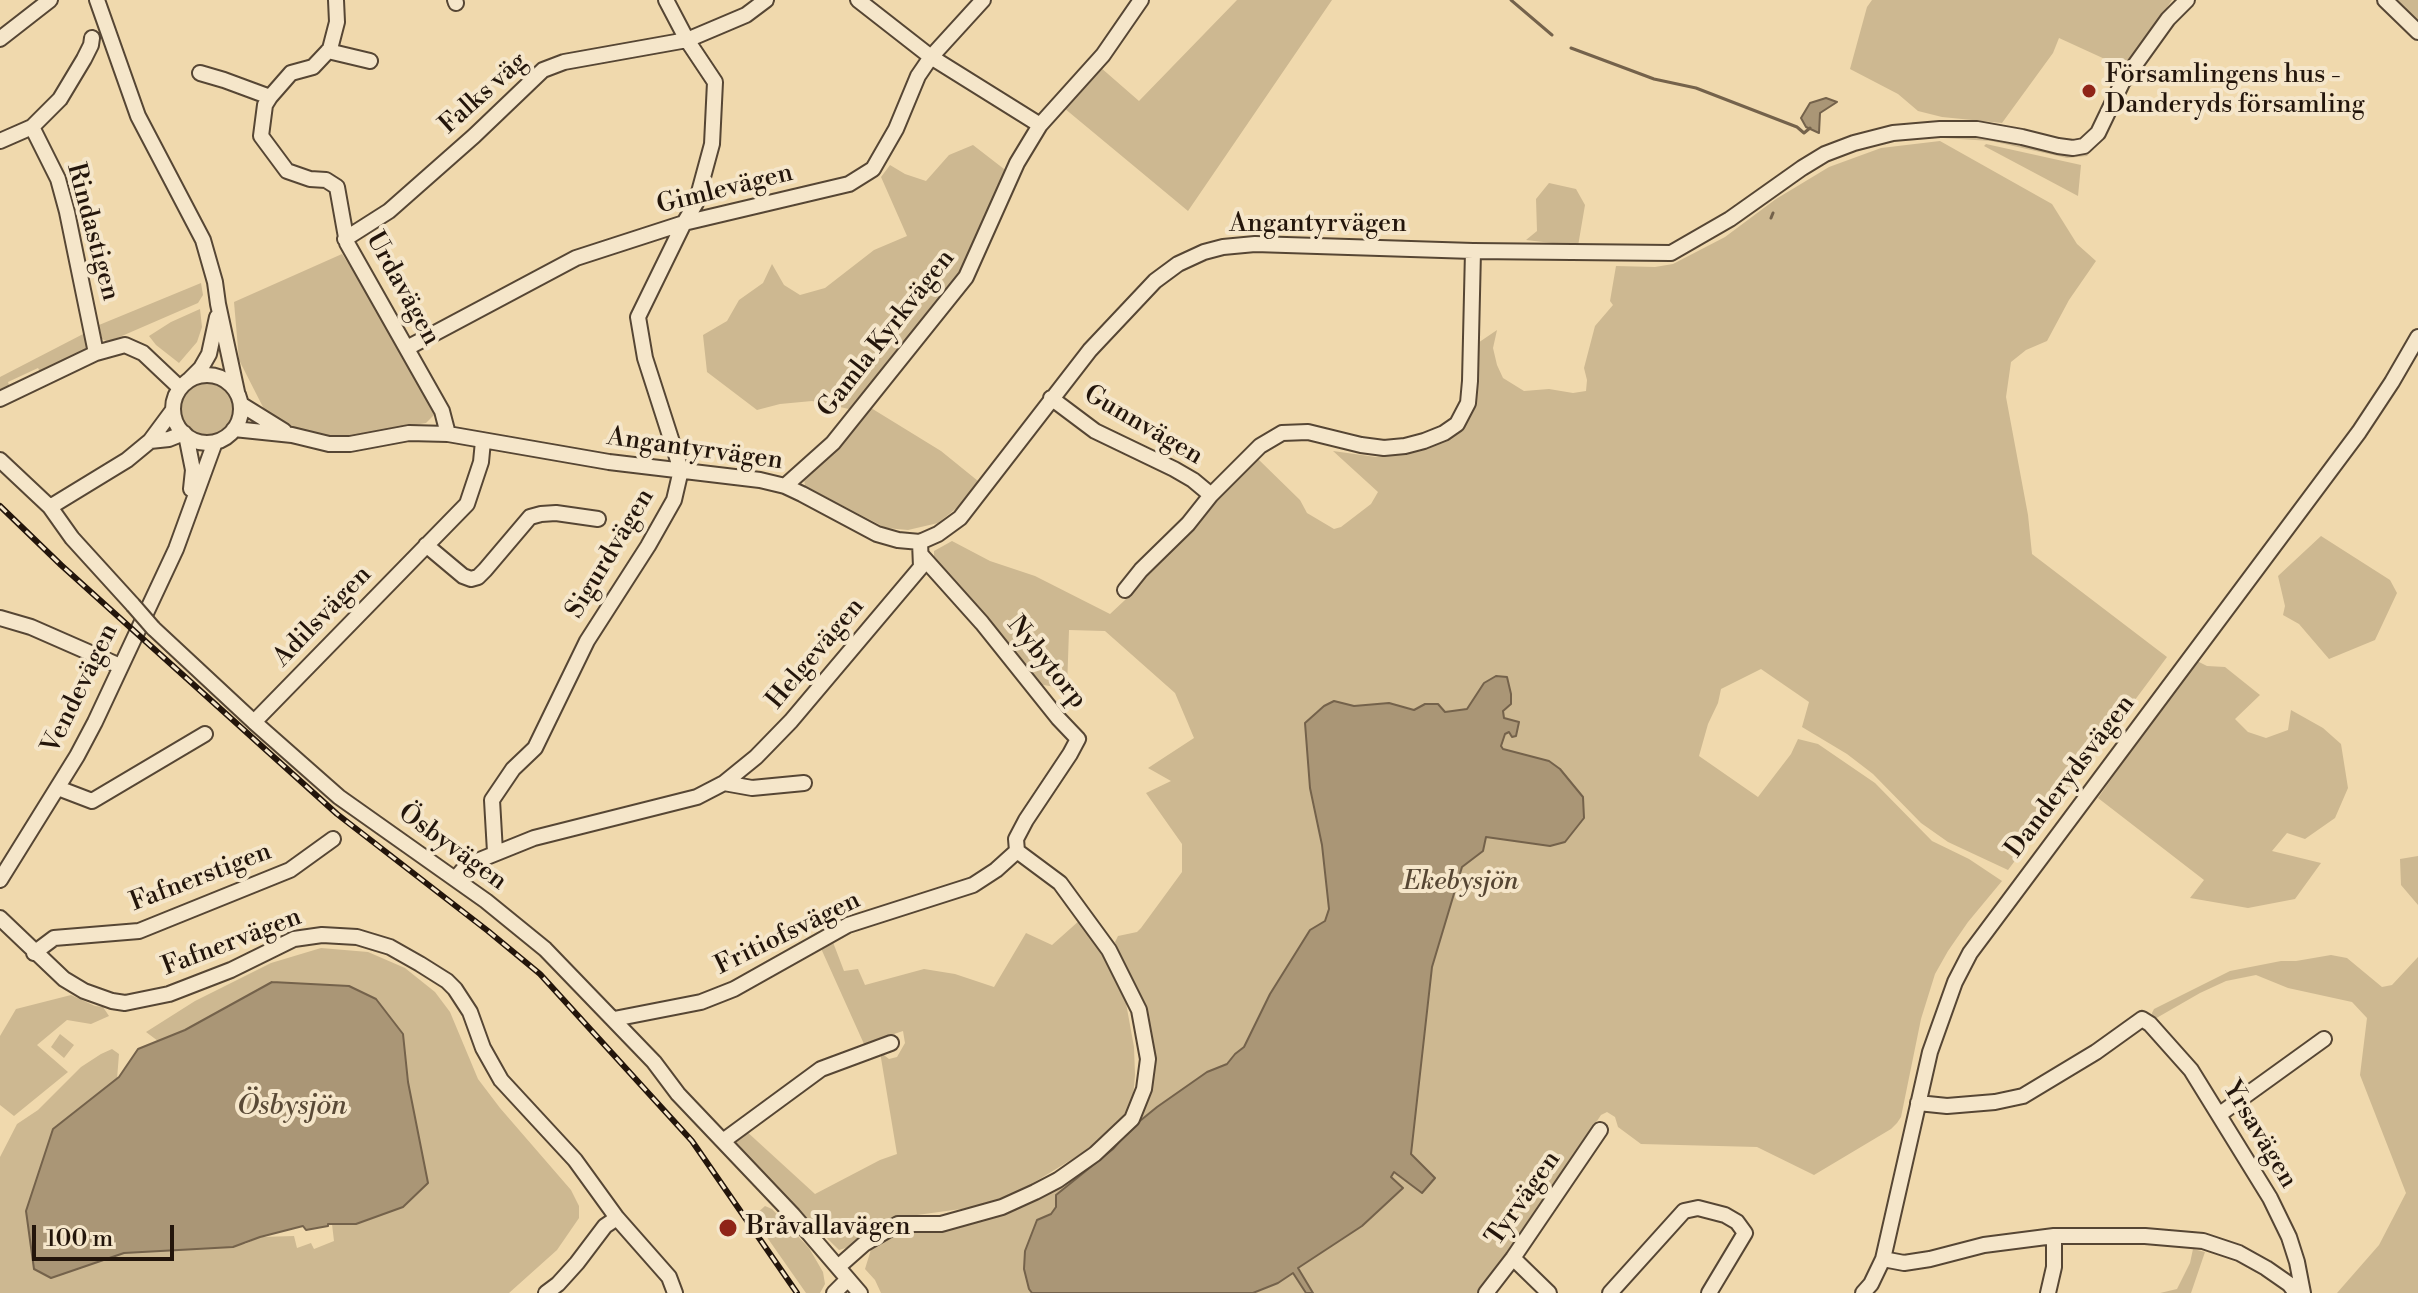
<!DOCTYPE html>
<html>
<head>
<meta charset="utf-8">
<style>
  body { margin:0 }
  #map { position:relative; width:2418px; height:1293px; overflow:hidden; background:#f0d9ad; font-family:"Libre Bodoni",serif }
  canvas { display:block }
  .scale { position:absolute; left:32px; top:1225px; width:142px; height:36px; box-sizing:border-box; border:4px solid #23150b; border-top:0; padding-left:10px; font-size:24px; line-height:28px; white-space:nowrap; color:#23150b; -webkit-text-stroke:6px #f5e6ca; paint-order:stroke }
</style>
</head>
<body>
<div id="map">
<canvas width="2418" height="1293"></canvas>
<div class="scale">100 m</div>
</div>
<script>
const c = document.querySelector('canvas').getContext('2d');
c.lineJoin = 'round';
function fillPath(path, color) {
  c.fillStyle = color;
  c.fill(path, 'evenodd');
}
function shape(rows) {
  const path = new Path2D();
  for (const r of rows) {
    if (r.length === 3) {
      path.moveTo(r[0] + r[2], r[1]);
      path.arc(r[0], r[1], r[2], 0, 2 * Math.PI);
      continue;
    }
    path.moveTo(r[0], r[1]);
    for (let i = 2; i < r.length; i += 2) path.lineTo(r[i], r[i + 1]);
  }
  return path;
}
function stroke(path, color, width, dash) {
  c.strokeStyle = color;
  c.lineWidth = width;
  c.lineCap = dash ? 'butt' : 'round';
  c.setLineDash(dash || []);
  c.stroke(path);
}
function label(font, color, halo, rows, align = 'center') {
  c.font = font + ' "Libre Bodoni",serif';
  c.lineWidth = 8;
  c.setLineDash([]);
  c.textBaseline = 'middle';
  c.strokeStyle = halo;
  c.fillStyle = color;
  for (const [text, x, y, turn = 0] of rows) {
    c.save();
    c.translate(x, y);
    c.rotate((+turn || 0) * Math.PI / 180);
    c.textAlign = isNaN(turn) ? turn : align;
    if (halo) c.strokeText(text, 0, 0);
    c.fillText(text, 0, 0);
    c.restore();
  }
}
fillPath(shape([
  [1237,0,1332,0,1188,211,1064,108,1100,67,1139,101],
  [1872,0,2172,0,2122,74,2107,60,2059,38,2053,53,2002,123,1942,117,1918,111,1898,94,1850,69,1867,7],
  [2394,0,2418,0,2418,22],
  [1942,134,1981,135,2072,154,2085,153,2094,147,2087,156,2067,158,1991,141,1943,138],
  [1940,141,2052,204,2077,244,2096,261,2069,300,2047,341,2026,350,2011,362,2006,397,2028,515,2032,554,2167,657,2008,870,1948,842,1921,823,1873,774,1847,754,1802,727,1809,702,1761,669,1721,689,1718,703,1708,724,1699,756,1758,797,1791,754,1798,739,1818,744,1875,783,1932,841,1969,859,2002,881,1968,922,1948,951,1935,974,1921,1019,1901,1117,1897,1123,1891,1129,1814,1175,1757,1147,1641,1144,1618,1127,1615,1117,1607,1112,1601,1115,1593,1127,1590,1140,1581,1155,1478,1293,881,1293,875,1280,865,1269,873,1243,897,1230,1017,1205,1118,1135,1145,1081,1136,1005,1115,942,1118,936,1137,932,1141,928,1182,872,1182,844,1146,793,1171,781,1148,768,1194,738,1175,693,1105,631,1069,630,1067,689,1038,684,934,558,934,551,952,541,990,561,1035,576,1110,614,1125,600,1257,458,1300,500,1307,513,1334,529,1341,527,1371,504,1378,492,1333,451,1376,457,1428,449,1459,431,1471,407,1475,345,1497,330,1493,348,1497,365,1503,378,1524,391,1549,389,1573,393,1586,391,1587,380,1584,368,1595,326,1613,305,1610,301,1616,266,1655,267,1673,264,1725,237,1776,199,1829,167,1881,148],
  [1986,144,2081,165,2078,196,1984,146],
  [973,145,1004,169,1004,176,962,274,861,401,849,409,812,401,780,404,757,410,707,372,703,335,727,321,739,300,763,283,772,264,784,285,800,295,825,288,874,250,907,236,881,177,890,165,905,174,926,181,949,155],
  [1549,183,1576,189,1585,205,1578,246,1526,240,1537,231,1536,199],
  [342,254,392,331,426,393,434,415,426,423,346,437,312,436,278,423,264,409,239,360,234,302],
  [201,283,203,295,198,303,108,342,102,339,99,325],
  [200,309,202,327,197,342,179,363,156,345,149,336,171,322],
  [87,332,92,347,86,352,42,375,38,368,8,382,10,388,0,391,0,377],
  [207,409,28],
  [871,408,941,451,978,481,958,507,938,523,908,530,886,528,805,486,804,479,839,449],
  [2321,536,2390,580,2397,593,2375,640,2329,659,2299,624,2283,615,2285,606,2278,576],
  [2195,660,2207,666,2225,667,2260,695,2235,719,2248,732,2266,738,2288,730,2291,710,2323,728,2341,744,2348,788,2335,818,2305,839,2287,833,2272,851,2321,863,2295,899,2248,908,2190,898,2204,880,2098,798],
  [2418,856,2418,905,2401,885,2400,859],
  [1080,920,1097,939,1126,1003,1134,1047,1135,1075,1133,1098,1125,1114,1087,1150,1025,1188,983,1206,895,1218,849,1247,839,1250,730,1143,745,1130,815,1194,880,1160,897,1154,880,1052,889,1059,897,1057,905,1043,903,1031,864,1044,819,944,831,937,844,971,858,969,865,985,924,969,955,974,994,987,1026,933,1052,945],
  [321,948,368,952,405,968,435,992,450,1012,478,1079,500,1108,571,1190,579,1206,579,1218,557,1250,509,1293,0,1293,0,1157,17,1124,38,1110,81,1067,101,1054,112,1049,119,1054,117,1079,53,1129,26,1211,35,1270,51,1278,124,1253,245,1244,260,1237,294,1236,297,1248,311,1243,314,1249,334,1241,332,1224,356,1224,408,1082,403,1034,185,1030,158,1041,146,1032,195,1001,271,963],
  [2331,955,2347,958,2382,987,2392,985,2418,957,2418,1293,2337,1293,2379,1245,2406,1193,2360,1075,2367,1018,2352,1002,2288,988,2256,975,2226,981,2200,993,2153,1020,2152,1013,2154,1009,2230,971,2281,961,2296,961],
  [71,995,95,1006,103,1007,109,1016,91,1024,67,1020,37,1045,68,1072,14,1116,0,1105,0,1036,16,1009],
  [60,1034,74,1045,64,1058,51,1047],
  [765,1206,772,1209,809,1248,823,1272,825,1284,820,1293,806,1293,764,1233,767,1230,756,1214],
  [2193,1249,2205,1252,2191,1293,2160,1293,2177,1289,2190,1263]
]), '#cdb891');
const water = shape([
  [1826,98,1837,102,1820,113,1819,133,1806,127,1801,118,1810,103,1826,98],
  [1496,676,1507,677,1511,694,1511,704,1503,711,1504,718,1519,722,1516,736,1512,737,1509,732,1505,734,1501,746,1503,749,1549,761,1560,769,1583,797,1584,818,1565,842,1550,846,1486,837,1483,851,1462,867,1432,967,1411,1154,1435,1178,1422,1193,1394,1172,1391,1177,1403,1188,1362,1226,1298,1268,1313,1293,1306,1293,1293,1273,1278,1283,1253,1293,1032,1293,1029,1289,1024,1269,1025,1251,1037,1220,1051,1214,1056,1207,1056,1195,1113,1149,1130,1129,1157,1107,1207,1072,1227,1064,1235,1054,1244,1047,1270,994,1310,930,1325,921,1329,909,1322,845,1310,788,1305,723,1324,706,1334,701,1354,706,1389,703,1414,710,1425,704,1438,704,1445,712,1467,709,1484,683,1496,676],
  [272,982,349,986,376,999,403,1034,408,1082,428,1183,403,1207,356,1224,328,1224,328,1226,306,1230,303,1226,260,1237,233,1247,124,1253,51,1278,34,1269,26,1211,53,1129,119,1077,138,1049,185,1030,272,982]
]);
fillPath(water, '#aa9676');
stroke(water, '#74624b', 2);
stroke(shape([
  [1511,0,1552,35],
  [1571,48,1654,79,1696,88,1797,127,1804,133,1810,128],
  [1771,218,1773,213]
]), '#74624b', 3);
const minor = shape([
  [97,0,138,116,203,240,215,282,218,304,237,392],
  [336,0,337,22,330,49,313,67,291,73,270,97,265,105,261,136,287,171,310,179,326,180,337,187,347,243,442,411,448,434],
  [455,0,456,3],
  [858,0,931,57,1040,125],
  [2385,0,2418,32],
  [0,39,50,0],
  [328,51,370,61],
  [200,73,224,80,270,97],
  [32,127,58,179,67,212,96,353],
  [0,141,32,127,60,99,84,59,91,45,92,38],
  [345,239,389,211,474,136,543,70,564,62,687,40,746,15,766,0],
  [407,348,576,258,684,223,849,184,873,169,896,129,918,76,931,57,983,0],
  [207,409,34],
  [189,380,201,368,209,354,217,317],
  [1051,398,1095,431,1174,469,1193,480,1211,495],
  [0,399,96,353,125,345,143,353,180,388],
  [242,405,284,431],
  [234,429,292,435,329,444,350,444,409,433,448,434,609,462,760,480,785,486,802,494,877,534,898,540,920,542,938,534,960,518,1090,350,1155,281,1178,264,1204,252,1223,247,1255,244,1473,251,1671,253,1730,219,1802,168,1825,154,1854,143,1893,133,1940,129,1977,129,2022,137,2058,146,2073,148,2084,146,2098,133,2122,83,2168,19,2187,0],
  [186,435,193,470,191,489],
  [150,441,169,439,184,433],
  [0,460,50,507,72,538,133,605],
  [785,486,833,443,966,277,1017,163,1040,125,1103,55,1141,0],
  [50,507,127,460,150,441,173,410],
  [426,545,463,576,471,579,478,577,485,570,530,517,541,514,556,513,598,519],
  [922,556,982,623,1058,718,1078,739,1070,754,1026,820,1016,839,1017,851],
  [1125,590,1141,570,1188,524,1211,495,1260,446,1282,433,1308,432,1361,445,1384,448,1405,446,1424,441,1444,433,1457,424,1468,403,1470,381,1473,251],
  [0,618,31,627,120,666],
  [153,628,254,722,339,797,486,901,545,949,654,1062,678,1094,793,1215,860,1293],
  [254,722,467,504,481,462,483,441],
  [724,783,752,788,804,783],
  [58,788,92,801,205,734],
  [495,852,492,800,513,769,535,748,587,641,648,546,674,500,681,470,645,358,638,317,684,223,696,203,712,144,715,82,687,40,666,0],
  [455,879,467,865,534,838,697,797,724,783,756,757,791,721,921,567,920,542],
  [0,880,77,756,95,722,176,549,215,442],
  [0,918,64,979,84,991,112,1001,125,1003,169,994,231,970,294,939,322,935,357,937,390,947,420,964,447,981,455,989,470,1012,483,1048,501,1080,575,1160,617,1218,669,1277,675,1293],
  [34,953,54,938,139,931,290,870,333,839],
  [614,1019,701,1002,734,989,848,925,973,885,996,870,1017,851],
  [1918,1103,1947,1106,1995,1102,2023,1096,2096,1052,2142,1019,2150,1024,2191,1070,2270,1198,2289,1237,2297,1262,2303,1293],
  [2220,1114,2324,1039],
  [723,1141,821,1069,891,1043],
  [1513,1258,1549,1293],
  [1883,1259,1904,1263,1930,1259,1984,1245,2054,1236,2145,1236,2203,1241,2239,1253,2266,1268,2289,1284,2296,1293],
  [838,1267,864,1244,898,1224,941,1224,1002,1207,1035,1192,1058,1180,1095,1154,1132,1119,1144,1089,1148,1059,1139,1010,1109,950,1060,883,1017,851],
  [546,1293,558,1284,577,1263,605,1226,617,1218],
  [834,1293,848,1279],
  [1486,1293,1513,1258,1600,1130],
  [1610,1293,1684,1211,1698,1208,1725,1215,1737,1222,1745,1233,1709,1293],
  [1863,1293,1871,1284,1883,1259,1930,1052,1955,982,1970,953,2359,432,2392,382,2418,337],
  [2048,1293,2054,1267,2054,1236]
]);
stroke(minor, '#564634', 18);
stroke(minor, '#f5e6ca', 14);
const rail = shape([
  [0,506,61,565,337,814,488,931,540,974,692,1141,797,1293]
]);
stroke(rail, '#23150b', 6);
stroke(rail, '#f5e6ca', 3, [9]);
const minorBridge = shape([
  [133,605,153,628]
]);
stroke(minorBridge, '#564634', 18, []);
stroke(minorBridge, '#f5e6ca', 14);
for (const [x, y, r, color] of [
  [2089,91,8,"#8f2418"],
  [728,1228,10,"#8f2418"]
]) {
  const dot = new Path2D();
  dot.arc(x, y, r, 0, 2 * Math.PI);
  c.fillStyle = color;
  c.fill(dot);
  stroke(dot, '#f5e6ca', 3);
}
label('26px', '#23150b', '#f5e6ca', [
  ["Församlingens hus -",2105,76],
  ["Danderyds församling",2105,106],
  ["Bråvallavägen",746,1228]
], 'left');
label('26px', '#23150b', '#f5e6ca', [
  ["Falks väg",484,94,-42],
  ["Gimlevägen",725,190,-14],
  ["Angantyrvägen",1318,225],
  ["Rindastigen",92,232,75],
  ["Urdavägen",402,289,61],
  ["Gamla Kyrkvägen",887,334,-52],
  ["Gunnvägen",1143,426,30],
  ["Angantyrvägen",695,450,8],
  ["Sigurdvägen",611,554,-59],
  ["Adilsvägen",323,617,-46],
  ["Helgevägen",816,654,-50],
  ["Nybytorp",1046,663,51],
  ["Vendevägen",81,689,-64],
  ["Danderydsvägen",2071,777,-53],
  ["Ösbyvägen",452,848,36],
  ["Fafnerstigen",201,878,-21],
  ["Fritiofsvägen",788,934,-26],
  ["Fafnervägen",232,943,-21],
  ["Yrsavägen",2259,1135,59],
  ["Tyrvägen",1524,1199,-55]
]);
label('italic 26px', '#564633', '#f5e6ca', [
  ["Ekebysjön",1461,883]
]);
label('italic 28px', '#594936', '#f5e6ca', [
  ["Ösbysjön",292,1107]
]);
</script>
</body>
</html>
